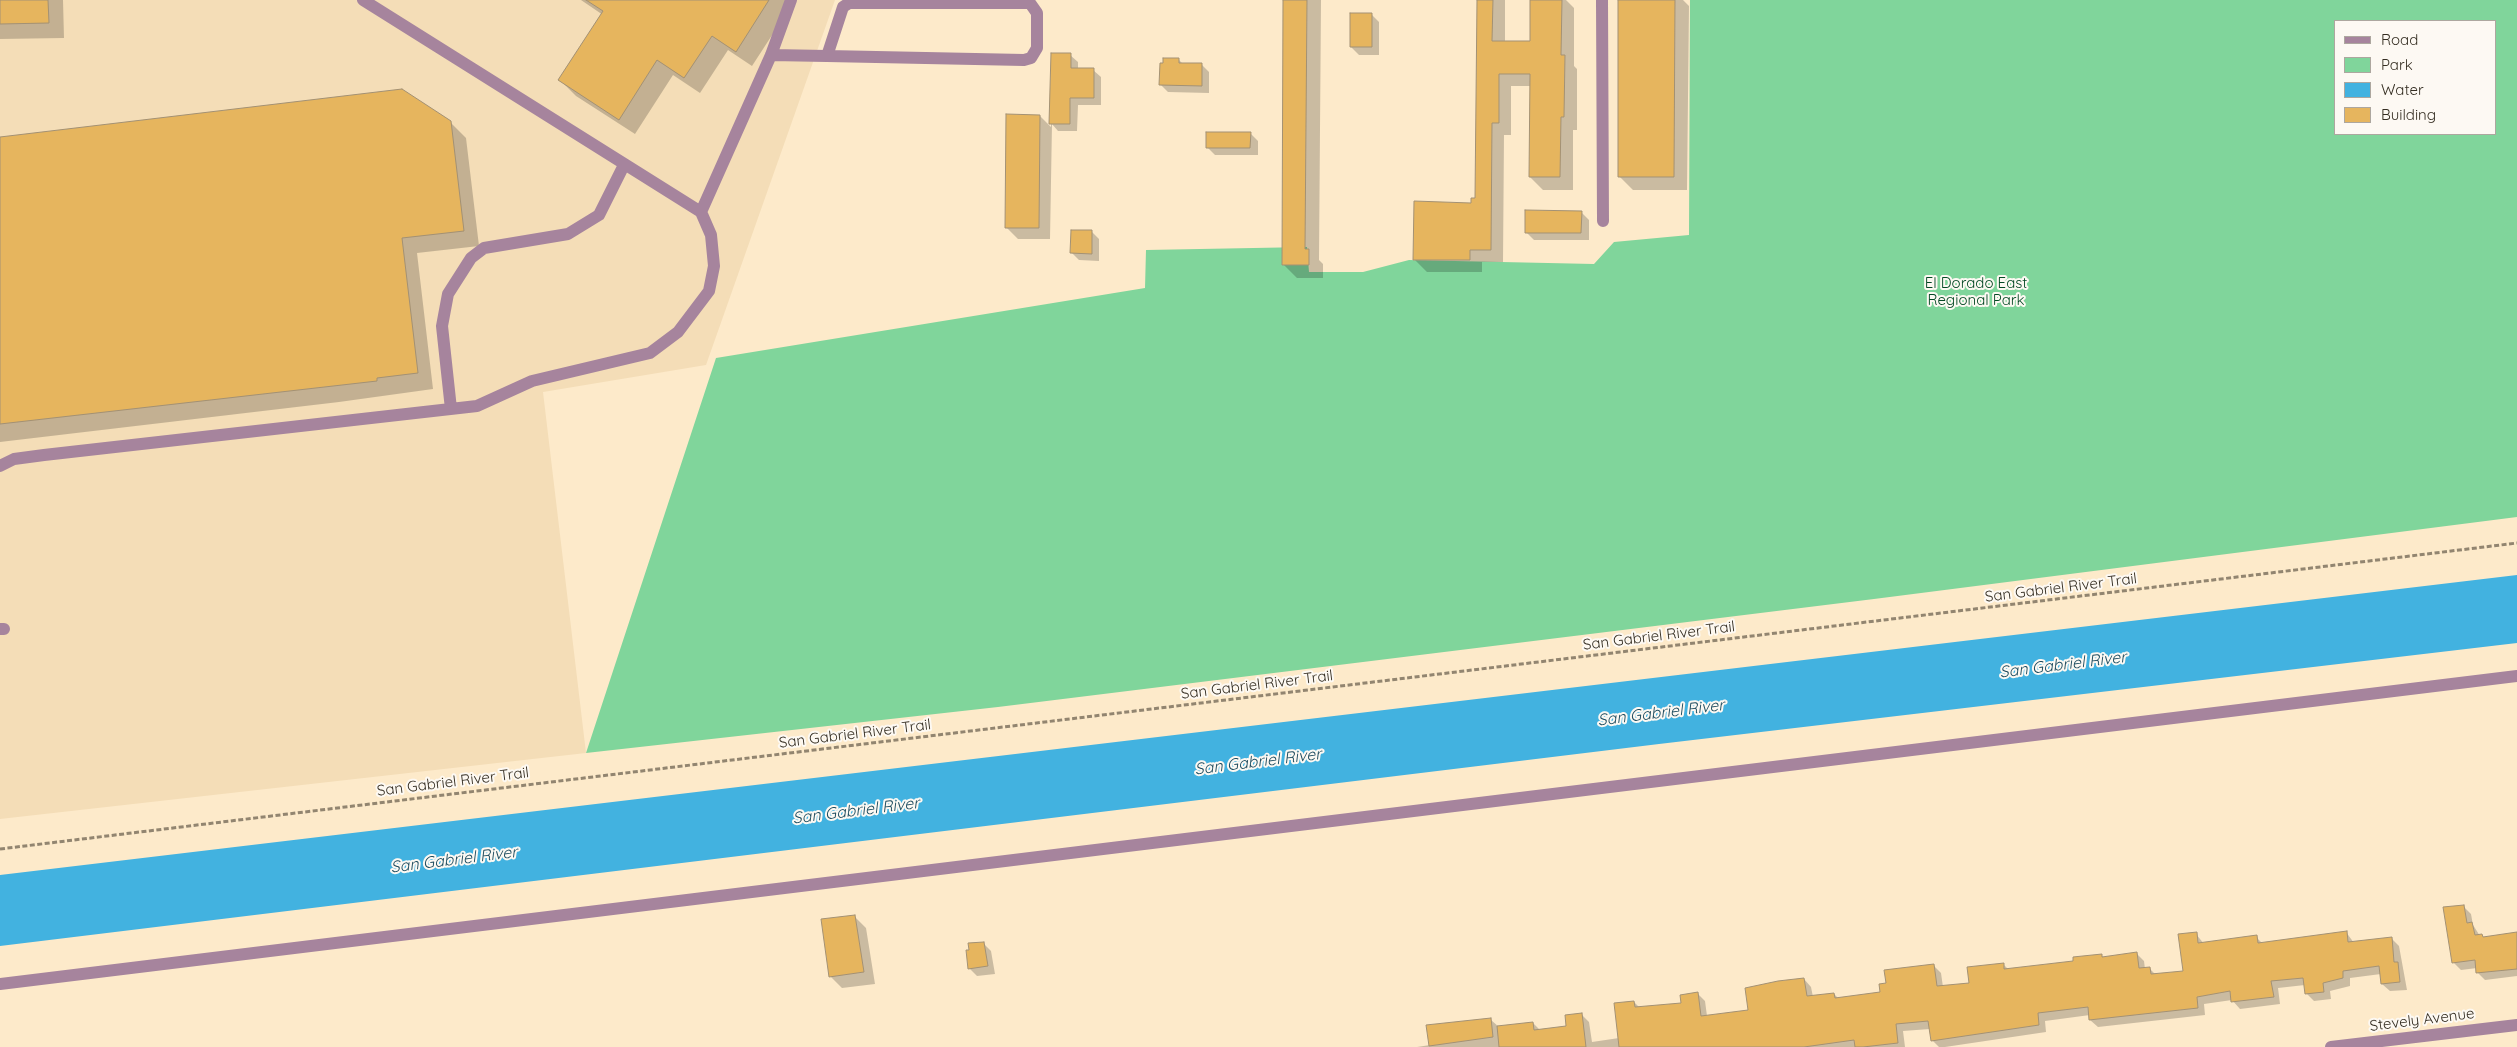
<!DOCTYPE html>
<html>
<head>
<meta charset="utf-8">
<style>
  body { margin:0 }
  #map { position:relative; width:2517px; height:1047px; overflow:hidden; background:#fdeaca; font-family:Quicksand,sans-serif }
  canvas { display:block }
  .legend { position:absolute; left:2334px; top:20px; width:162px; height:115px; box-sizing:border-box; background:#fdf9f3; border:1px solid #ada79f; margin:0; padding:6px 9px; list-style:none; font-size:15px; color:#342d21 }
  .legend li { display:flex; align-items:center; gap:10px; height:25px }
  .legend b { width:25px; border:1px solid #ada79f }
</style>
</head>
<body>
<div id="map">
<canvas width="2517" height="1047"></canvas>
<ul class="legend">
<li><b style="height:6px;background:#a6849d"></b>Road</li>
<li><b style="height:14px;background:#80d59b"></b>Park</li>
<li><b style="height:14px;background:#42b2e0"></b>Water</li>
<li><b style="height:14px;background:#e6b55e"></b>Building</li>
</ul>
</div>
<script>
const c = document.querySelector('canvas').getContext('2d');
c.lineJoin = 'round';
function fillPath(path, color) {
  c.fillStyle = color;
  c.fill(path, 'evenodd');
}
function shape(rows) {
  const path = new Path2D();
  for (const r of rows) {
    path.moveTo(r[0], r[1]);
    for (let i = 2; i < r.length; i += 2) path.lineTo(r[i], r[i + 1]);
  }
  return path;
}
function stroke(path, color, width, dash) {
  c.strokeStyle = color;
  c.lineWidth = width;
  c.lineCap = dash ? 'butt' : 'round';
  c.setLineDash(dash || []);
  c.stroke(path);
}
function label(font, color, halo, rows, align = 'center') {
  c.font = font + ' Quicksand,sans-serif';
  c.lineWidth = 4;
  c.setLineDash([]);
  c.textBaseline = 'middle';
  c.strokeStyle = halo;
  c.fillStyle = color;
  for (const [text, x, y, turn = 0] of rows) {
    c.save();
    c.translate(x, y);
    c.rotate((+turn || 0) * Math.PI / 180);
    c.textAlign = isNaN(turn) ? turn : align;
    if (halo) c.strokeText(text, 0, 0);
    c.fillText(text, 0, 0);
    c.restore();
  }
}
fillPath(shape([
  [0,0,835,0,706,365,543,392,586,753,0,819]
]), '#f4ddb7');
fillPath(shape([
  [1690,0,2517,0,2517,517,1874,599,998,707,586,753,716,358,1145,288,1146,250,1307,247,1309,272,1363,272,1409,260,1594,264,1614,242,1689,235],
  [2336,21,2496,21,2496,134,2336,134]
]), '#80d59b');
fillPath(shape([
  [2517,575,2517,643,1659,744,0,946,0,875]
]), '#42b2e0');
fillPath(shape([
  [0,0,63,0,64,38,0,39],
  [581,0,792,0,789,9,752,66,728,50,700,93,673,75,635,134,576,96,560,80,603,15],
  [1285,0,1321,0,1319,260,1323,264,1323,278,1297,278,1283,264],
  [1479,0,1505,0,1505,42,1531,42,1531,0,1566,0,1574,8,1574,66,1577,69,1577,130,1573,130,1573,190,1543,190,1530,177,1531,86,1511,86,1511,135,1504,135,1503,262,1482,262,1482,272,1427,272,1414,259,1477,199],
  [1620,0,1683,0,1689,6,1687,190,1633,190,1619,176],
  [1371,14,1379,22,1379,55,1359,55,1351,47],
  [1052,55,1070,55,1078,62,1078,69,1093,70,1101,77,1101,105,1078,105,1077,131,1058,131,1052,124,1050,239,1018,239,1006,227,1040,116,1051,127],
  [1178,59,1183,64,1201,64,1209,72,1209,93,1168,92,1161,85],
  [450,122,466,138,479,246,417,253,433,389,339,402,0,442,0,138],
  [1250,133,1258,141,1258,155,1215,155,1207,147],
  [1581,212,1589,220,1589,240,1534,240,1526,232],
  [1091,231,1099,239,1099,261,1079,260,1072,253],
  [2464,907,2471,914,2473,925,2480,936,2484,938,2517,933,2517,976,2485,980,2477,972,2477,968,2461,970,2454,963],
  [855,917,866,928,875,984,842,988,831,977],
  [2346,932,2354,943,2391,938,2399,946,2407,990,2390,991,2382,984,2381,974,2350,978,2350,986,2330,991,2331,999,2314,1001,2306,993,2305,985,2278,988,2280,1004,2240,1009,2232,1000,2204,1004,2205,1015,2098,1027,2090,1020,2090,1015,2045,1021,2046,1032,1945,1047,1939,1047,1932,1040,1930,1029,1903,1031,1905,1047,1417,1047,1430,1045,1491,1020,1499,1027,1533,1023,1540,1030,1567,1027,1582,1015,1589,1022,1592,1042,1619,1038,1634,1002,1640,1008,1682,1004,1698,994,1705,1001,1707,1016,1750,1011,1804,979,1811,987,1813,997,1834,994,1838,998,1882,993,1933,965,1941,973,1943,987,1970,984,2003,964,2009,970,2074,963,2101,955,2104,958,2137,954,2144,961,2145,969,2149,968,2156,975,2185,972,2196,934,2204,944,2256,937,2263,944],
  [983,943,991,951,995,974,977,976,969,968]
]), '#0003');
const building = shape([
  [0,0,48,0,49,23,0,24,0,0],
  [586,0,769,0,736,52,712,36,684,78,657,60,619,120,558,80,603,11,586,0],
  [1283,0,1307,0,1305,249,1309,249,1309,265,1282,265,1283,0],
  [1477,0,1493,0,1492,41,1530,41,1530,0,1562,0,1561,55,1565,55,1564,117,1561,117,1560,177,1529,177,1530,74,1499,74,1499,123,1492,123,1491,250,1470,250,1470,260,1413,260,1414,201,1471,203,1471,198,1475,198,1477,0],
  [1618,0,1675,0,1674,177,1618,177,1618,0],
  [1350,13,1372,13,1372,47,1350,47,1350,13],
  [1051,53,1071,53,1071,68,1094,68,1094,98,1070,98,1070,124,1049,124,1051,53],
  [1163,58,1179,58,1179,63,1202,63,1202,86,1159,85,1160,63,1163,63,1163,58],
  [402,89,451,121,464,231,402,238,418,373,377,378,377,381,0,424,0,137,402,89],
  [1006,114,1040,115,1039,228,1005,228,1006,114],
  [1206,132,1251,132,1250,148,1206,148,1206,132],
  [1525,210,1582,211,1581,233,1525,233,1525,210],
  [1071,230,1092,230,1092,254,1070,253,1071,230],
  [2464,905,2467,923,2472,922,2475,935,2482,934,2483,937,2517,932,2517,969,2476,973,2475,960,2452,963,2443,907,2464,905],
  [855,915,864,972,829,977,821,919,855,915],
  [2347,931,2348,942,2392,937,2394,962,2398,962,2400,982,2381,984,2379,966,2343,971,2343,978,2323,983,2324,992,2305,994,2303,978,2271,981,2274,997,2231,1002,2230,991,2197,997,2198,1008,2089,1020,2088,1007,2038,1013,2039,1025,1931,1041,1928,1021,1896,1024,1898,1043,1863,1047,1855,1047,1854,1040,1804,1047,1619,1047,1614,1003,1634,1001,1635,1007,1681,1003,1680,995,1698,992,1701,1016,1748,1010,1745,988,1778,981,1804,978,1807,996,1834,993,1835,998,1880,992,1879,984,1886,983,1884,970,1934,964,1937,986,1969,983,1967,967,2004,963,2004,969,2073,961,2073,957,2102,954,2102,957,2137,952,2139,968,2150,967,2151,974,2183,971,2178,934,2197,932,2198,943,2257,935,2258,943,2347,931],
  [984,942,988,966,968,969,966,950,969,950,968,943,984,942],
  [1582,1013,1586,1047,1499,1047,1497,1026,1533,1022,1534,1030,1566,1026,1565,1015,1582,1013],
  [1491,1018,1493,1037,1429,1046,1426,1025,1491,1018]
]);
fillPath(building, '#e6b55e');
stroke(building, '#a39174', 1);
stroke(shape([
  [0,849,2517,543]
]), '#928570', 3, [5, 2.5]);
stroke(shape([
  [1602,0,1603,221],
  [771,55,827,56,1024,60,1031,58,1037,48,1037,13,1030,3,849,3,843,7,827,56],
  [701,212,771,55,791,0],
  [451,409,442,326,448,294,471,258,484,248,568,234,599,215,624,165],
  [0,466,14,459,44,455,477,406,532,381,650,353,678,332,709,291,714,266,711,235,701,212,363,0],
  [0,629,4,629],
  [0,984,2517,676],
  [2331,1047,2517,1025]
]), '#a6849d', 12);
label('15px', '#044924', '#fdf9f3', [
  ["El Dorado East",1976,283],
  ["Regional Park",1976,300]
]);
label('15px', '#342d21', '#fdf9f3', [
  ["San Gabriel River Trail",2061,588,-7],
  ["San Gabriel River Trail",1659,636,-7],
  ["San Gabriel River Trail",1257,685,-7],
  ["San Gabriel River Trail",855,734,-7],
  ["San Gabriel River Trail",453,782,-7],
  ["Stevely Avenue",2422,1020,-7]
]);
label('italic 16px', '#1e4c5f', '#fdf9f3', [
  ["San Gabriel River",2063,665,-7],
  ["San Gabriel River",1661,713,-7],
  ["San Gabriel River",1258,762,-7],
  ["San Gabriel River",856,811,-7],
  ["San Gabriel River",454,860,-7]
]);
</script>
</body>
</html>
